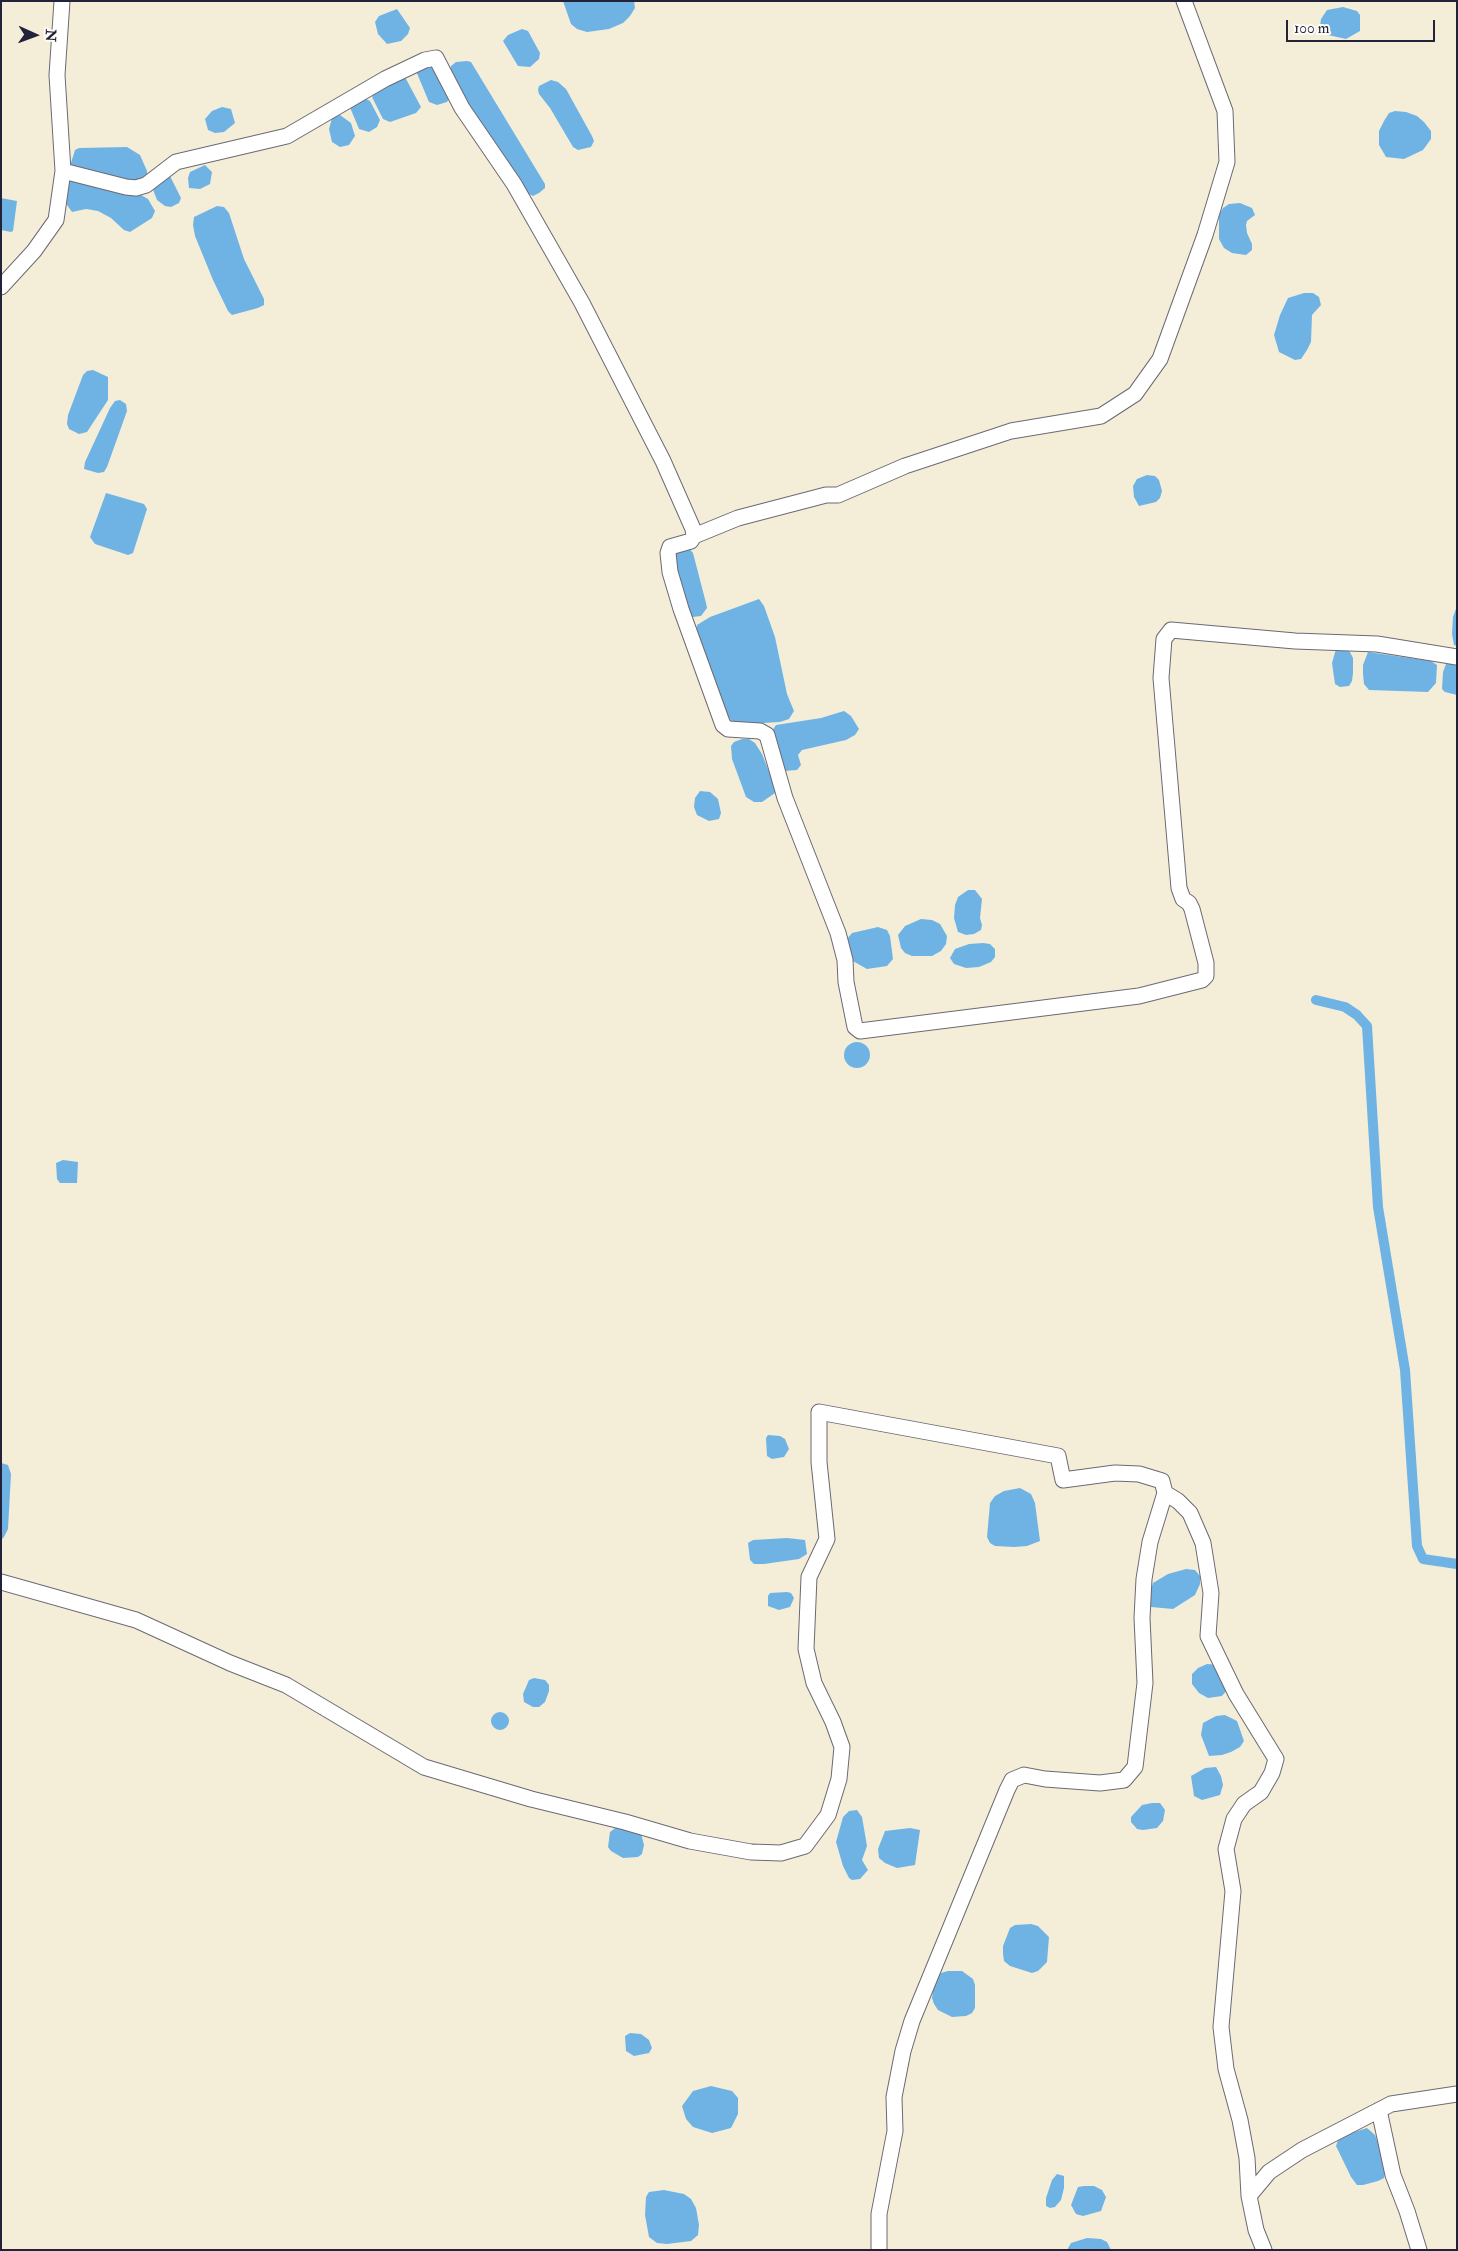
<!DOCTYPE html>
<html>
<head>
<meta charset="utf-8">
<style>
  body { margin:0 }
  #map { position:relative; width:1458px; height:2251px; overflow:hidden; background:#f4eed9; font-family:"IM FELL Double Pica",serif }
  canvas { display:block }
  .frame { position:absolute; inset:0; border:2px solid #22223b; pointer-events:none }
  .north { position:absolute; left:10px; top:10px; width:50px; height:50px; -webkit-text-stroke:4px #fdfcf7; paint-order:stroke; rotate:92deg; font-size:14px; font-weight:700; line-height:20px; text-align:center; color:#22223b }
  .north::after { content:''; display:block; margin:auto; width:18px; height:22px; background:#22223b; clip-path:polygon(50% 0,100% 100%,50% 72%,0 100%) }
  .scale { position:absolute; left:1286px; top:20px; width:149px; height:22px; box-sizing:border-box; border:2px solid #22223b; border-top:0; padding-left:6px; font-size:15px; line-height:18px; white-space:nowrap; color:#22223b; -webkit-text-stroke:4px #fdfcf7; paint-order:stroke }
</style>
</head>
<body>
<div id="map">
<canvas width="1458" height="2251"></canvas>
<div class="frame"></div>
<div class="north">N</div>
<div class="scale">100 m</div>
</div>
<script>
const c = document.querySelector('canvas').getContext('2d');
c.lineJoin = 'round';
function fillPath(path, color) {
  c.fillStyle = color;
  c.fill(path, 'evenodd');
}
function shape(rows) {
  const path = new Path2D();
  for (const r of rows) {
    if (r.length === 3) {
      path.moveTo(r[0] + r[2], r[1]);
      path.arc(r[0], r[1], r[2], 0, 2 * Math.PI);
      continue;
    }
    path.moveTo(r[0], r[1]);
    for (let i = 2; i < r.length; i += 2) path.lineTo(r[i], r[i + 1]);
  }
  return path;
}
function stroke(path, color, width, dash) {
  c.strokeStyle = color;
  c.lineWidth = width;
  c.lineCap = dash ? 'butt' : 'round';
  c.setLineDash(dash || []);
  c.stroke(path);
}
fillPath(shape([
  [563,1,634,1,635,8,630,16,623,23,609,29,587,32,577,29,571,24],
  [1343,7,1357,11,1360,15,1360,31,1346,39,1328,35,1320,26,1321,19,1327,10],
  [397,9,410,28,408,34,401,41,387,44,378,34,375,22,379,16],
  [522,29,528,31,540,53,539,59,530,67,518,66,503,41,508,35],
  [467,61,471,62,545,184,545,188,539,193,533,196,521,190,467,104,450,72,451,66,456,62],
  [431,63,450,97,447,102,437,105,429,102,416,71],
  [405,77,421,107,416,113,390,122,383,119,372,97,375,91],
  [551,80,558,82,566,89,592,136,594,141,591,147,578,150,573,147,550,108,539,94,538,90,539,86],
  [364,98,370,101,380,120,377,127,369,132,359,129,349,105],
  [222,107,231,109,235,123,224,132,215,133,208,130,205,119,212,111],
  [1395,111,1406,112,1417,116,1424,122,1431,131,1431,139,1423,150,1404,159,1386,157,1379,145,1379,131,1384,121,1389,113],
  [340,115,351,123,355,136,349,145,340,147,332,142,329,129,332,118],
  [127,147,140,155,147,171,147,177,140,184,70,166,75,150,79,148],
  [205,165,212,172,210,184,200,189,189,188,188,178,190,172],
  [170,176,181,198,179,203,171,207,165,206,157,200,152,187],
  [71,180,141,195,148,199,155,211,152,218,130,232,124,230,111,218,98,211,86,209,72,212,67,205,67,197,68,184],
  [1,198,17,201,13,231,11,232,1,230],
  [1240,203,1252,208,1255,215,1247,221,1246,225,1247,233,1252,244,1252,250,1246,255,1232,253,1224,248,1219,239,1219,215,1223,208,1229,204],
  [217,206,224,207,229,213,244,259,264,299,264,305,258,308,232,315,228,311,213,280,195,236,193,225,194,217],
  [1304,293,1313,293,1319,297,1321,305,1312,315,1311,342,1307,350,1301,359,1295,360,1279,352,1274,335,1280,315,1288,298],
  [93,370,108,377,108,400,87,432,79,434,69,429,67,424,68,415,83,375,87,371],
  [120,400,126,404,127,411,107,467,104,472,98,473,84,469,85,462,110,408,115,401],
  [1147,475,1155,476,1159,480,1162,491,1160,498,1156,502,1139,506,1134,497,1133,486,1137,479],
  [106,493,144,504,147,509,133,553,128,555,95,544,90,537],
  [688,547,693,553,706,603,707,608,701,616,693,617,688,614,674,575,675,550],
  [759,599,764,606,775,637,787,694,794,711,789,719,780,722,745,724,732,721,726,715,696,637,697,625,710,617],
  [1457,606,1457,646,1454,645,1452,634,1453,617],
  [1344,648,1350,652,1353,658,1353,673,1352,681,1349,686,1340,687,1335,684,1332,663,1336,649],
  [1368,652,1431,661,1437,665,1436,683,1428,692,1369,690,1364,684,1363,674,1363,665],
  [1446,664,1457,664,1457,695,1445,692,1442,689,1443,672],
  [844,711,851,716,859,729,855,735,846,740,802,750,798,755,801,765,797,770,784,771,772,731,776,725,821,718],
  [742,739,749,739,755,743,762,754,775,787,775,793,762,802,754,802,746,797,732,759,731,746,734,742],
  [700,791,710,792,718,799,721,813,719,819,709,821,697,815,694,807,695,798],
  [968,890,975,890,982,899,980,918,982,925,981,930,974,934,966,935,958,932,954,918,955,905,958,897],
  [921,919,932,920,940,924,947,936,946,944,941,951,932,956,912,956,905,953,901,948,898,935,905,926],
  [878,927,887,930,890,936,893,959,887,966,867,969,851,960,847,939,852,933],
  [983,943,990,944,995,949,995,957,991,962,979,967,966,968,954,964,950,958,955,949,969,944],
  [857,1055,13],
  [63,1160,78,1162,77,1183,60,1183,57,1179,56,1163],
  [768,1435,780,1436,785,1439,789,1449,784,1457,772,1459,767,1456,766,1438],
  [1,1463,8,1465,11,1474,8,1529,4,1537,1,1540],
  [1020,1488,1031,1494,1035,1503,1040,1541,1027,1546,1014,1547,995,1546,990,1543,987,1537,990,1503,995,1496,1004,1491],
  [787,1538,805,1540,807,1554,799,1559,764,1564,754,1564,750,1560,748,1543,753,1540],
  [1186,1569,1195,1570,1200,1576,1200,1584,1195,1595,1173,1609,1151,1607,1147,1603,1153,1583,1168,1574],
  [787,1592,791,1593,794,1598,790,1607,779,1610,768,1606,768,1596,770,1593],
  [1207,1664,1219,1665,1227,1690,1222,1696,1208,1698,1199,1693,1192,1684,1192,1674,1198,1668],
  [534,1678,545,1680,549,1685,549,1691,545,1702,539,1707,533,1707,524,1702,523,1694,529,1680],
  [500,1721,9],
  [1225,1715,1237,1721,1244,1741,1240,1747,1231,1752,1222,1755,1209,1756,1201,1735,1203,1723,1216,1716],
  [1216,1767,1221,1776,1223,1785,1220,1795,1202,1800,1194,1796,1191,1776,1205,1768],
  [1152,1803,1160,1803,1165,1810,1163,1821,1157,1828,1143,1830,1137,1829,1131,1822,1131,1817,1142,1805],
  [857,1810,862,1817,867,1846,862,1860,868,1870,860,1879,852,1880,849,1878,843,1866,836,1842,843,1817,849,1811],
  [618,1826,641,1833,644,1845,642,1854,638,1857,623,1858,611,1851,608,1847,610,1832],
  [910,1828,920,1830,915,1865,897,1868,885,1863,879,1858,878,1849,885,1831],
  [1031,1924,1038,1926,1049,1937,1047,1962,1038,1971,1032,1973,1010,1966,1004,1961,1003,1954,1003,1946,1010,1928,1015,1925],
  [948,1971,962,1971,973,1979,975,1985,975,2008,972,2013,966,2016,952,2017,938,2010,934,2004,932,1998,934,1983,941,1973],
  [630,2033,641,2034,649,2040,652,2048,649,2053,634,2056,626,2051,625,2036],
  [711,2086,732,2091,738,2098,738,2114,731,2128,712,2133,693,2127,686,2119,682,2106,693,2091],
  [1367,2128,1375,2135,1381,2151,1385,2173,1384,2178,1378,2181,1363,2185,1357,2185,1351,2177,1336,2146,1339,2137],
  [1057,2174,1064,2176,1064,2188,1061,2200,1055,2207,1050,2208,1046,2206,1046,2198,1052,2180],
  [1084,2186,1094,2186,1102,2190,1106,2197,1101,2211,1083,2216,1076,2214,1071,2205,1078,2187],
  [664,2190,684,2194,691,2199,696,2208,699,2225,698,2235,691,2241,667,2244,657,2243,649,2237,645,2215,646,2197,649,2192],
  [1087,2238,1101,2239,1107,2242,1111,2250,1067,2250,1071,2243]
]), '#6fb3e5');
stroke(shape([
  [1316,1000,1345,1007,1357,1015,1367,1026,1378,1207,1405,1370,1417,1546,1423,1559,1457,1564]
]), '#6fb3e5', 10);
const minor = shape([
  [63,171,126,187,136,188,146,185,176,162,287,136,385,79,425,60,436,58,462,108,514,184,582,303,663,461,693,529,694,536,691,541,670,547,668,553,670,572,681,609,723,725,728,729,760,731,767,735,785,798,838,933,845,960,846,982,855,1027,860,1031,1139,996,1202,980,1206,976,1206,963,1192,909,1189,903,1183,899,1179,888,1161,678,1164,639,1171,630,1295,641,1377,644,1457,657],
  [1,287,34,251,56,220,63,171,57,75,62,1],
  [694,536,738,518,826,495,838,495,905,466,1011,431,1101,416,1135,394,1160,359,1205,235,1227,162,1225,111,1184,1],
  [1165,1493,1178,1501,1190,1513,1203,1543,1211,1593,1208,1636,1236,1694,1276,1759,1272,1773,1261,1792,1244,1804,1234,1819,1226,1849,1233,1891,1221,2027,1226,2069,1240,2120,1247,2158,1249,2196],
  [1,1582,136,1620,230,1663,286,1685,424,1767,531,1799,625,1822,690,1841,751,1852,781,1853,805,1846,828,1815,839,1779,842,1747,833,1722,814,1683,806,1649,809,1577,827,1539,819,1462,819,1412,1058,1456,1063,1480,1115,1473,1139,1474,1162,1481,1165,1493,1150,1542,1144,1579,1142,1618,1145,1683,1135,1767,1124,1780,1100,1783,1045,1779,1024,1775,1012,1780,1007,1790,912,2021,903,2051,894,2097,895,2131,879,2214,879,2250],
  [1379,2110,1393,2175,1407,2211,1419,2250],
  [1264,2250,1256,2230,1249,2196,1269,2172,1302,2150,1391,2104,1457,2094]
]);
stroke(minor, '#6c6972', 17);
stroke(minor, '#fff', 15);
</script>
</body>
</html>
